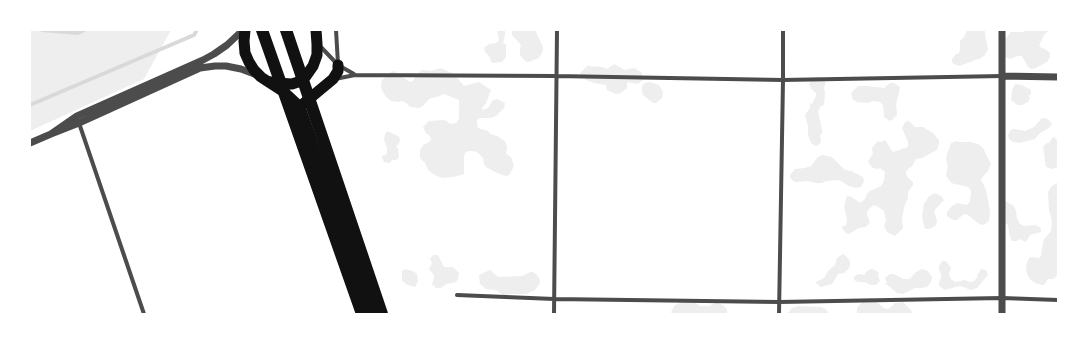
<!DOCTYPE html>
<html>
<head>
<meta charset="utf-8">
<style>
  body { margin:0 }
  #map { position:relative; width:1088px; height:344px; overflow:hidden; background:#fff; font-family:"Open Sans",sans-serif }
  canvas { display:block }
  .frame { position:absolute; inset:0; border:31px solid #fff; pointer-events:none }
</style>
</head>
<body>
<div id="map">
<canvas width="1088" height="344"></canvas>
<div class="frame"></div>
</div>
<script>
const c = document.querySelector('canvas').getContext('2d');
c.lineJoin = 'round';
function fillPath(path, color) {
  c.fillStyle = color;
  c.fill(path, 'evenodd');
}
function shape(rows) {
  const path = new Path2D();
  for (const r of rows) {
    path.moveTo(r[0], r[1]);
    for (let i = 2; i < r.length; i += 2) path.lineTo(r[i], r[i + 1]);
  }
  return path;
}
function stroke(path, color, width, dash) {
  c.strokeStyle = color;
  c.lineWidth = width;
  c.lineCap = dash ? 'butt' : 'round';
  c.setLineDash(dash || []);
  c.stroke(path);
}
fillPath(shape([
  [30,30,171,30,144,79,30,131],
  [497,30,505,30,505,35,503,43,506,44,506,57,502,62,492,63,489,56,485,52,484,48,489,44,496,43,499,40],
  [512,30,535,30,543,47,543,51,539,58,531,61,528,62,524,60,520,55,520,48,521,45,512,35],
  [967,30,985,30,985,35,988,49,985,55,981,58,959,66,954,64,952,62,952,59,956,54,959,53,960,49,960,41,964,37],
  [1026,30,1051,30,1047,32,1044,35,1039,46,1048,51,1050,53,1050,57,1047,62,1036,68,1031,69,1028,67,1022,56,1017,56,1011,59,1001,56,1002,42,1006,38,1011,32,1024,32],
  [614,64,625,70,634,68,641,72,644,79,638,84,627,82,627,88,621,93,616,94,607,90,606,85,594,83,586,80,580,73,587,66,603,67,607,69],
  [441,68,454,74,464,86,479,82,491,90,486,103,482,108,482,110,488,108,493,100,497,99,505,103,504,108,496,116,491,118,480,118,477,120,477,124,478,128,488,131,490,134,497,136,505,141,507,147,506,154,511,157,514,166,510,174,507,176,499,174,486,167,484,164,483,158,477,152,472,151,468,151,465,153,464,157,464,174,453,177,442,178,433,174,428,170,425,163,420,158,420,150,423,145,429,142,431,140,430,136,426,133,423,127,429,121,443,120,447,121,450,124,456,123,459,119,459,100,444,94,437,97,429,99,423,106,419,108,410,107,405,102,401,101,398,102,391,101,387,98,382,91,381,85,382,80,391,72,394,71,410,82,413,81,418,73,422,70,431,71],
  [816,77,820,77,826,81,824,88,825,92,824,105,821,106,818,111,822,130,822,133,820,136,821,140,820,144,816,146,811,143,808,135,808,126,805,115,810,108,810,103,812,104,816,96,816,93,811,89,809,84,812,78],
  [650,82,659,85,662,90,663,93,662,98,656,103,653,103,643,95,642,92,642,87,644,83],
  [890,83,894,83,900,87,899,93,896,104,897,115,892,120,890,121,884,117,883,105,880,102,874,101,867,103,857,102,853,100,851,94,852,92,858,86,866,86,884,88],
  [1015,84,1022,85,1031,90,1031,94,1029,96,1030,98,1028,102,1022,105,1017,105,1011,100,1012,90],
  [1043,118,1048,119,1052,124,1050,127,1039,134,1035,139,1019,143,1013,142,1009,139,1008,135,1011,130,1014,129,1025,131,1034,127,1041,119],
  [909,121,915,127,923,127,933,133,939,140,939,143,937,150,922,158,916,159,912,166,907,170,906,172,907,177,913,182,913,185,908,192,908,198,905,204,902,218,903,228,895,236,887,232,884,226,886,220,884,211,880,208,874,205,870,208,867,212,867,215,870,222,866,227,859,228,849,234,846,233,842,228,843,226,846,226,847,219,844,206,847,196,849,196,853,198,860,203,865,199,867,194,870,191,881,186,884,181,885,172,880,168,878,169,873,168,870,165,868,161,873,154,872,148,878,141,880,142,885,140,893,152,908,147,908,142,902,128,905,122],
  [387,131,398,136,400,139,399,144,396,146,398,149,399,157,396,160,392,160,390,163,384,162,382,158,383,155,386,155,387,152,387,148,384,140,385,134],
  [1053,137,1054,137,1058,141,1058,167,1051,169,1046,167,1043,147,1047,143,1049,143],
  [957,141,959,142,971,142,978,144,983,148,991,164,988,171,981,179,986,190,990,211,989,221,984,225,979,224,968,215,964,214,957,220,953,220,947,216,947,212,952,206,957,203,967,205,968,204,970,201,971,191,970,189,968,187,951,183,947,177,946,174,948,166,946,159,947,154,951,143],
  [822,155,832,157,845,170,851,171,863,177,864,181,861,187,856,188,849,186,839,180,826,181,822,183,817,183,807,181,795,182,791,179,790,177,790,175,795,169,805,168,811,166,818,157],
  [1058,182,1058,270,1056,277,1053,279,1048,279,1044,285,1042,285,1035,283,1030,279,1027,274,1026,269,1027,262,1030,257,1039,258,1041,256,1043,242,1045,238,1051,231,1052,221,1049,210,1048,192,1051,187],
  [935,193,941,196,944,200,934,211,937,221,936,225,930,229,926,229,924,227,922,216,924,204,929,196],
  [1005,201,1014,206,1016,211,1017,218,1020,224,1025,226,1035,225,1041,228,1041,232,1030,235,1026,242,1023,241,1021,239,1016,241,1012,241,1010,237,1008,225,1002,221],
  [843,254,846,256,850,261,850,265,849,268,844,273,838,274,832,284,821,287,816,283,816,282,824,278,828,271,835,265,837,258],
  [433,255,438,255,444,267,453,267,459,273,458,279,456,282,453,283,446,284,441,288,436,288,432,284,434,278,434,275,429,269,432,263,430,259],
  [942,261,946,261,951,268,949,274,950,278,955,282,965,280,970,282,974,281,978,276,977,275,981,269,986,270,987,272,988,275,977,288,971,290,960,286,945,290,939,286,939,283,941,278,941,274,939,270,939,266],
  [405,269,413,271,417,274,418,281,415,287,408,285,402,281,402,271],
  [871,269,875,270,879,273,878,276,880,281,876,285,871,285,864,282,858,282,854,280,854,277,858,274,864,275,867,271],
  [922,269,928,271,932,277,931,282,927,287,921,288,915,288,903,294,897,293,885,283,887,283,885,278,890,274,894,274,904,279,909,279,912,277,913,275,916,272],
  [490,270,498,277,522,276,530,272,533,272,537,275,539,278,540,282,539,285,535,290,526,294,512,294,503,295,496,290,486,289,480,284,479,275],
  [871,298,873,299,884,308,887,309,890,308,895,303,903,302,911,310,913,314,857,314,857,308,861,303],
  [683,301,694,302,700,306,709,306,717,302,724,306,727,310,727,314,672,314,671,312,675,305,678,304],
  [799,306,821,307,826,309,829,314,787,314,792,308]
]), '#eee');
stroke(shape([
  [42,30,78,33,84,30],
  [30,105,194,35,197,30]
]), '#d9d9d9', 4);
stroke(shape([
  [336,30,338,64],
  [320,46,338,65,354,74],
  [335,79,355,75,556,76,783,80,1002,76],
  [79,123,144,314],
  [457,295,554,299,779,302,1002,298,1058,300],
  [554,314,557,30],
  [779,314,783,80,783,30]
]), '#4c4c4c', 4);
stroke(shape([
  [243,30,227,45,214,54,203,60,77,116,51,134,79,123,200,68,215,66,226,66,241,69,257,75],
  [1002,76,1058,77],
  [30,143,51,134],
  [1002,314,1002,30]
]), '#4c4c4c', 7);
stroke(shape([
  [245,30,244,41,245,53,249,62,254,70,261,77,267,81,276,83,292,84,301,81,306,76,313,66,317,55,317,44,316,30],
  [267,81,284,92,300,107,370,308,371,314],
  [303,104,333,79,338,71,338,65]
]), '#111', 11);
stroke(shape([
  [262,30,362,314],
  [286,30,382,314]
]), '#111', 12);
</script>
</body>
</html>
